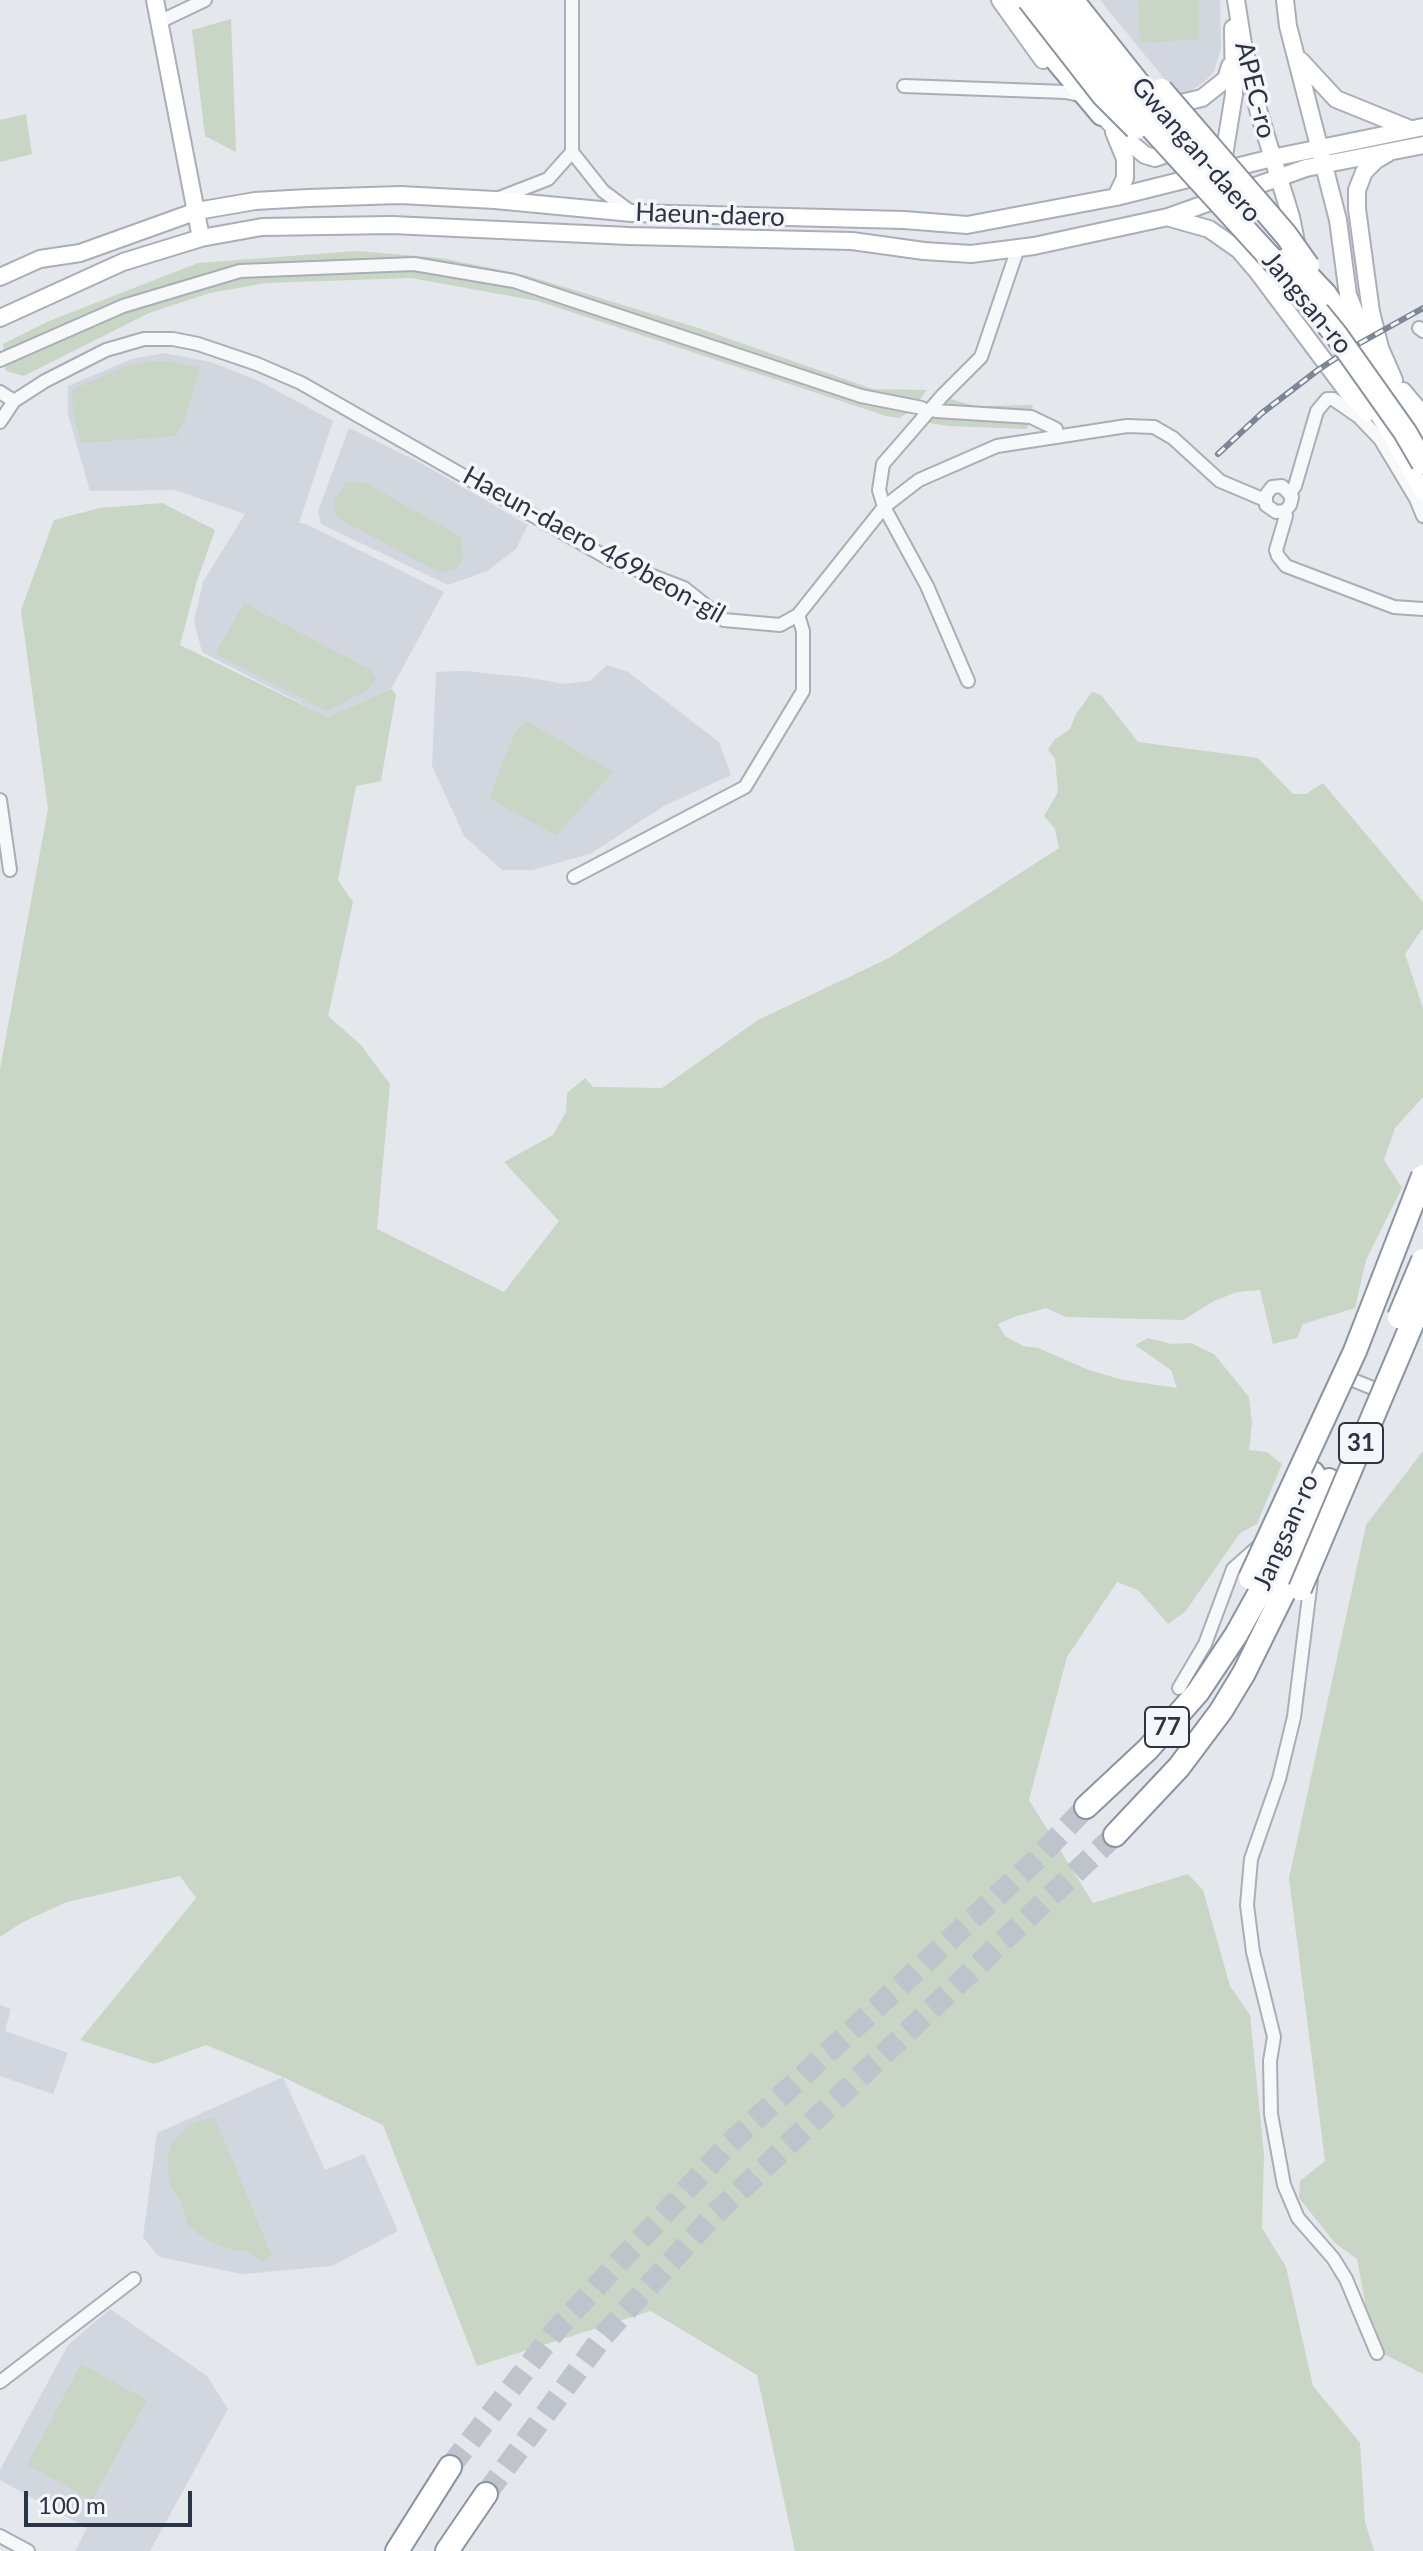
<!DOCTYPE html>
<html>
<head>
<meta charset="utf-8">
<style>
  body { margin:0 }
  #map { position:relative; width:1423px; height:2551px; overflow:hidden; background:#e4e7ec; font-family:Lato,sans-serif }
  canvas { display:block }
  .scale { position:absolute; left:24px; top:2491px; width:168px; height:36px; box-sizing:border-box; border:4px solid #2b3445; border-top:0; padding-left:10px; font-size:24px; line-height:28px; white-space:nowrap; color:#2b3445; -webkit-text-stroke:6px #f4f6f9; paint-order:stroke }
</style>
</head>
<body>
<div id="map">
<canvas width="1423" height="2551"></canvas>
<div class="scale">100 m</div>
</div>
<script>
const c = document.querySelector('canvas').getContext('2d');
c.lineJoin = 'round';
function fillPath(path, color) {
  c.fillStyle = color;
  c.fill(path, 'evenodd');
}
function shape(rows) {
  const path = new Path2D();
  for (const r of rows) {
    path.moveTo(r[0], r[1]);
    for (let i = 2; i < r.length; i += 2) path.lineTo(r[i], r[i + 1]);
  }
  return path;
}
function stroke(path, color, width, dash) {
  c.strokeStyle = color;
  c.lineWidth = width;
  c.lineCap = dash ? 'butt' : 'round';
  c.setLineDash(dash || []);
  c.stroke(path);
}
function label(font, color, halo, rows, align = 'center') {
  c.font = font + ' Lato,sans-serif';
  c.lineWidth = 7;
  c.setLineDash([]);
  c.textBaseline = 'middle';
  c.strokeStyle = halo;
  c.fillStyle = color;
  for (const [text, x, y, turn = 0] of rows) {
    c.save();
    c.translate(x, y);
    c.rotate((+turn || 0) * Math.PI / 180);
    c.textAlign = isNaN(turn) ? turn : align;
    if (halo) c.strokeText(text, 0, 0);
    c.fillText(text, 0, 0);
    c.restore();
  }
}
fillPath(shape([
  [1100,0,1220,0,1221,48,1214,72,1204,82,1180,98],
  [164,353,211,362,259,381,333,421,299,523,306,524,444,592,391,689,328,717,202,652,194,621,203,582,245,514,175,490,90,491,68,414,68,386,132,359],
  [349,428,419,462,528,525,516,549,487,571,448,585,321,524,318,511],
  [607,665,628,672,719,742,731,775,664,806,590,854,532,870,502,870,464,836,432,766,436,672,464,671,524,677,565,684,590,681],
  [0,2005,11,2009,5,2031,68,2053,53,2094,0,2076],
  [283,2077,325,2170,364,2154,398,2231,332,2266,242,2274,159,2257,143,2237,157,2133],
  [110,2309,207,2376,228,2409,150,2551,75,2551,87,2528,0,2480,0,2470,68,2345]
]), '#d2d6de');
fillPath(shape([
  [1138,0,1199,0,1199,39,1140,43],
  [231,19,236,152,205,136,192,30],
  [26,114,32,154,0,162,0,120],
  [356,251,441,258,525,275,698,328,873,389,927,390,911,411,899,418,886,416,538,301,411,278,266,283,210,293,149,313,24,376,6,371,3,344,49,321,198,263],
  [153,361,174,362,200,368,184,422,176,436,81,443,73,413,72,390,126,366],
  [950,399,976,406,1033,405,1027,429,949,426,929,423],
  [346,482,366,483,461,537,463,559,456,568,440,573,336,517,334,501],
  [162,503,215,530,196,584,180,645,328,717,391,689,396,694,381,781,356,786,338,880,353,902,328,1016,361,1045,390,1084,377,1229,504,1292,559,1221,504,1162,553,1135,566,1112,567,1093,585,1078,593,1087,662,1088,758,1020,889,958,1059,848,1055,829,1044,816,1058,792,1055,758,1048,750,1054,740,1070,729,1076,714,1092,692,1101,695,1138,742,1258,758,1293,794,1306,794,1323,783,1423,902,1423,928,1405,954,1423,1008,1423,1097,1395,1128,1384,1160,1402,1188,1366,1260,1355,1308,1303,1324,1297,1338,1273,1344,1260,1290,1237,1292,1214,1301,1183,1320,1066,1317,1046,1308,1014,1317,998,1324,1005,1336,1023,1346,1038,1348,1089,1370,1123,1380,1177,1388,1171,1370,1135,1345,1148,1338,1171,1344,1191,1343,1214,1354,1249,1397,1252,1424,1249,1450,1267,1452,1282,1464,1257,1524,1240,1533,1185,1612,1168,1624,1138,1590,1117,1582,1067,1657,1029,1800,1093,1903,1188,1874,1203,1890,1230,1986,1250,2015,1264,2155,1262,2228,1286,2267,1313,2386,1360,2443,1365,2522,1374,2551,795,2551,757,2375,651,2311,477,2366,383,2125,283,2077,206,2045,154,2064,80,2040,196,1898,180,1876,67,1902,21,1923,0,1937,0,1069,48,809,21,610,54,520,100,508],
  [244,603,371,670,376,680,367,690,327,711,215,654],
  [527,721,613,772,556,836,489,798,515,732],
  [1423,1451,1423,2374,1384,2354,1366,2307,1357,2259,1335,2243,1299,2198,1300,2181,1325,2161,1289,1878,1366,1525],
  [214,2116,272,2256,262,2262,247,2251,232,2250,209,2241,197,2233,187,2223,180,2200,170,2185,167,2158,172,2142,191,2124],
  [81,2364,147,2400,92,2500,27,2465]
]), '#c9d6c5');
stroke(shape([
  [450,2467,557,2329,730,2143,1037,1859,1086,1807],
  [486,2494,604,2335,710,2219,1115,1835]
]), '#bfc3cb', 22, [22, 11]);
const street = shape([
  [572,0,572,152,603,191,631,212],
  [159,22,205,0],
  [904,86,1066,92,1079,95],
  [499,198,548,179,572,152],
  [1419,328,1423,331],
  [0,360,123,306,240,271,414,264,514,281,861,396,922,408],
  [0,392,14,401],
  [936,411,1031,417,1056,429],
  [0,422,14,401,45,381,106,350,144,339,173,339,198,344,257,364,301,383,611,560,684,588,724,620,780,625,798,615,884,507,919,480,997,446,1127,426,1154,427,1173,438,1220,481,1265,500],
  [1290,493,1295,486,1317,411,1327,399,1333,399,1359,417,1380,439,1416,499,1423,516],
  [1285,511,1276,512,1266,505,1266,495,1272,487,1282,486,1292,497,1290,505,1285,511,1286,516,1276,550,1278,556,1286,566,1394,607,1423,609],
  [968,681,927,586,884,507,879,490,883,464,942,396,981,357,1018,248],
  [0,800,10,870],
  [574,877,745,787,803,691,803,631,798,615],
  [1348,1378,1375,1389],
  [1311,1580,1294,1717,1279,1779,1251,1859,1247,1905,1253,1952,1274,2037,1270,2061,1271,2114,1284,2185,1298,2218,1333,2258,1346,2279,1377,2353],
  [1179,1688,1205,1644,1233,1569,1260,1545],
  [0,2382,134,2279],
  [0,2536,28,2551]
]);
const secondary = shape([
  [155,0,201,238],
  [1000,0,1043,60],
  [1236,0,1243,44,1259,113,1291,217,1297,247],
  [1285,0,1288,26,1338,220,1348,295,1366,340],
  [1300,60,1336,99,1410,129],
  [1168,101,1177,104,1202,98,1226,79,1230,66],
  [1095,108,1129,142,1145,155,1155,158,1164,155,1170,150,1173,139],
  [1114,132,1125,159,1125,178,1116,197],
  [1388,153,1376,160,1364,172,1357,190,1357,209,1371,312,1380,348,1394,380],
  [1222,168,1234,94,1233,28],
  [1170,218,1209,229,1239,250,1257,271,1349,394,1367,413],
  [0,277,40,259,80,253,197,211,255,201,308,198,400,195,495,200,632,213,904,220,967,225,1116,197,1272,158,1423,127],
  [0,318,123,262,201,238,262,227,392,225,629,236,852,241,924,251,971,254,1034,246,1168,217,1306,168,1423,145],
  [1342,360,1386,426,1423,492],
  [1403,391,1423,415]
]);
const highway = shape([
  [1014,0,1059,63,1102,114],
  [1325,294,1423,436],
  [1086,1807,1148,1749,1198,1692,1236,1635,1261,1590,1313,1473],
  [1115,1835,1179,1767,1221,1711,1244,1673,1285,1590,1329,1480],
  [397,2551,450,2467],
  [447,2551,486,2494]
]);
stroke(street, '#a9aeb7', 16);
stroke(secondary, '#a9aeb7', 20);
stroke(highway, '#8b94a3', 26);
stroke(street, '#f7f8fa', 12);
stroke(secondary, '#fff', 16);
stroke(highway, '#fff', 22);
const rail = shape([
  [1218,454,1262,413,1318,370,1353,347,1423,308]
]);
stroke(rail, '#7d8696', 6);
stroke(rail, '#f4f6f9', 3, [9]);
const highwayBridge = shape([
  [1029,0,1103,95,1136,128],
  [1052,0,1151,127,1298,288,1337,336,1405,432,1423,463],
  [1072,0,1181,137,1232,194],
  [1161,90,1286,235,1308,266],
  [1290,257,1325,294],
  [1399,1317,1423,1260],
  [1250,1578,1355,1351,1423,1176],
  [1300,1589,1423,1298]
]);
stroke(highwayBridge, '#8b94a3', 26, []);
stroke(highwayBridge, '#fff', 22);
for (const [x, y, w] of [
  [1361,1443,44],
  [1167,1727,44]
]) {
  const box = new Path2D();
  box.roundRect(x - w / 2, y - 20, w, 40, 6);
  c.fillStyle = '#f4f6f9';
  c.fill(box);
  stroke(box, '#2b3445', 2);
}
label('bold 24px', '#2b3445', null, [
  ["31",1361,1443],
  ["77",1167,1727]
]);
label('26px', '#2b3445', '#f4f6f9', [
  ["APEC-ro",1255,90,76],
  ["Gwangan-daero",1196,150,49],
  ["Haeun-daero",710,215,2],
  ["Jangsan-ro",1307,303,50],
  ["Haeun-daero 469beon-gil",594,545,29],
  ["Jangsan-ro",1286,1532,-66]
]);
</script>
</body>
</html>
